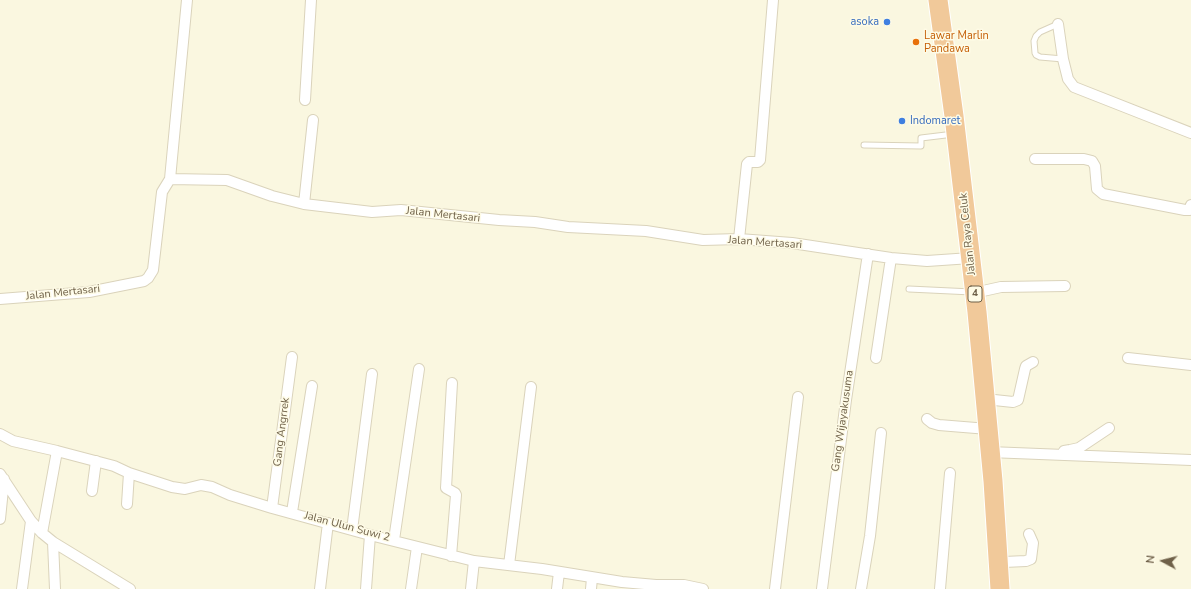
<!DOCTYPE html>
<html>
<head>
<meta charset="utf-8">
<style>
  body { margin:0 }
  #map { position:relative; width:1191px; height:589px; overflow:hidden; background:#faf7e0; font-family:"Nunito Sans",sans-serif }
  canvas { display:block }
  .north { position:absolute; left:1143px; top:541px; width:40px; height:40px; -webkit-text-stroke:3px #fefbe6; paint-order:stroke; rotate:277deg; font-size:11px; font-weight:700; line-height:16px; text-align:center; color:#6f6149 }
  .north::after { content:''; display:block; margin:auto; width:14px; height:18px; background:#6f6149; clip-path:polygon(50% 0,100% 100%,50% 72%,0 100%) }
</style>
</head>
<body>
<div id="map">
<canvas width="1191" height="589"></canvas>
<div class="north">N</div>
</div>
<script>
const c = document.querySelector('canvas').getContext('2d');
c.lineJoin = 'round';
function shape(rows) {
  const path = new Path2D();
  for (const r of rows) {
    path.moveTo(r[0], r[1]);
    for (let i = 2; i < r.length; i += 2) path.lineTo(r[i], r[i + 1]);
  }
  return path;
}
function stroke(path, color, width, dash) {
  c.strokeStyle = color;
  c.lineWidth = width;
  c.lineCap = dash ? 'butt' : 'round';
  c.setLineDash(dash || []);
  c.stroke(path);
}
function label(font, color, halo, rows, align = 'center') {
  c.font = font + ' "Nunito Sans",sans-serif';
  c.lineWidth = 3;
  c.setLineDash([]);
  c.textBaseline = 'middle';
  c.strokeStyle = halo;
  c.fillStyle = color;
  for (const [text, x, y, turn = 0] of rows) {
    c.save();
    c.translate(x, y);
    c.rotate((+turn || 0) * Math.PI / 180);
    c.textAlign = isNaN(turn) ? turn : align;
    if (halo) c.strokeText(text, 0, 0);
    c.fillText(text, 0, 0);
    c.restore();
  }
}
const lane = shape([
  [1058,24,1040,32,1036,36,1034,41,1035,53,1036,55,1040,57,1063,59],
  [864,145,921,146,921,138,954,134],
  [909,289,972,292]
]);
const street = shape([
  [1058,24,1063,59,1068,79,1074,87,1191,133],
  [305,100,311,0],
  [1035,159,1084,159,1092,161,1095,166,1097,189,1103,194,1185,210,1189,210,1191,205],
  [170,179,227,180,272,196,304,204,372,212,401,210,499,220,535,222,568,227,646,231,703,240,739,239,792,243,891,258,927,261,971,258],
  [170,179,187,0],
  [304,204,313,120],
  [739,239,747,164,749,162,758,162,760,160,773,0],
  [975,292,983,291,1001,287,1065,286],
  [0,299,89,292,144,281,148,278,153,270,162,192,170,179],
  [876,358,891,258],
  [1128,358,1191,365],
  [985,399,1013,402,1018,400,1025,369,1026,366,1033,362],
  [927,419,932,423,939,425,988,429],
  [0,434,13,441,57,451,114,466,129,473,172,487,185,489,201,485,212,487,230,495,272,508,370,535,474,561,542,569,622,582,656,585,684,585,703,589],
  [1064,451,1070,450,1079,448,1109,428],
  [989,452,1191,460],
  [0,474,31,521,42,533,53,542,130,589],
  [92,491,96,461],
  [127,504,129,473],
  [272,508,292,357],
  [292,512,312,386],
  [0,519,4,479],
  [352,530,372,374],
  [42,533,57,451],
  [394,540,419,369],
  [53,542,55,589],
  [451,556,456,495,455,493,446,488,452,383],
  [1004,562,1026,561,1031,559,1033,543,1029,534],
  [509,565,531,387],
  [22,589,31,521],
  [320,589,328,523],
  [366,589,370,535],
  [411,589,417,547],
  [471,589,474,561],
  [557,589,559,572],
  [591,589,592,578],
  [775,589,798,397],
  [822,589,846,400,868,254],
  [861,589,870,536,881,433],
  [940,589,950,473]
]);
const highway = shape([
  [938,0,954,116,977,312,993,481,1000,589]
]);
stroke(lane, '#dad3bb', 7);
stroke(street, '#dad3bb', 12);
stroke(highway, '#fff', 21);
stroke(lane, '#fff', 5);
stroke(street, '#fff', 10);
stroke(highway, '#f1c99a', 19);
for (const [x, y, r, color] of [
  [887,22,4,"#3f7fe0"],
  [916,42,4,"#e8710a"],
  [902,121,4,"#3f7fe0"]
]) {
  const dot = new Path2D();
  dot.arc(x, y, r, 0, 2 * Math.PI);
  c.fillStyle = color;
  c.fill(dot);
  stroke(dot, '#fefbe6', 1.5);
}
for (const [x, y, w] of [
  [975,294,14]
]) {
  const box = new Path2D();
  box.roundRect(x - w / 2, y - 8, w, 16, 3);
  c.fillStyle = '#fefbe6';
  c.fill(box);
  stroke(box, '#6f6149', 1);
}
label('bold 10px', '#6f6149', null, [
  ["4",975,294]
]);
label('11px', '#366cbe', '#fefbe6', [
  ["asoka",879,22],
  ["Indomaret",910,121,"left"]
], 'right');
label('11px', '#c56008', '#fefbe6', [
  ["Lawar Marlin",924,36],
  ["Pandawa",924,49]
], 'left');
label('11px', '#6f6149', '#fefbe6', [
  ["Jalan Mertasari",443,215,6],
  ["Jalan Raya Celuk",968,234,-96],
  ["Jalan Mertasari",765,243,4],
  ["Jalan Mertasari",63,293,-6],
  ["Gang Wijayakusuma",843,421,-82],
  ["Gang Angrrek",282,432,-83],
  ["Jalan Ulun Suwi 2",347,527,15]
]);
</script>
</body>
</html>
